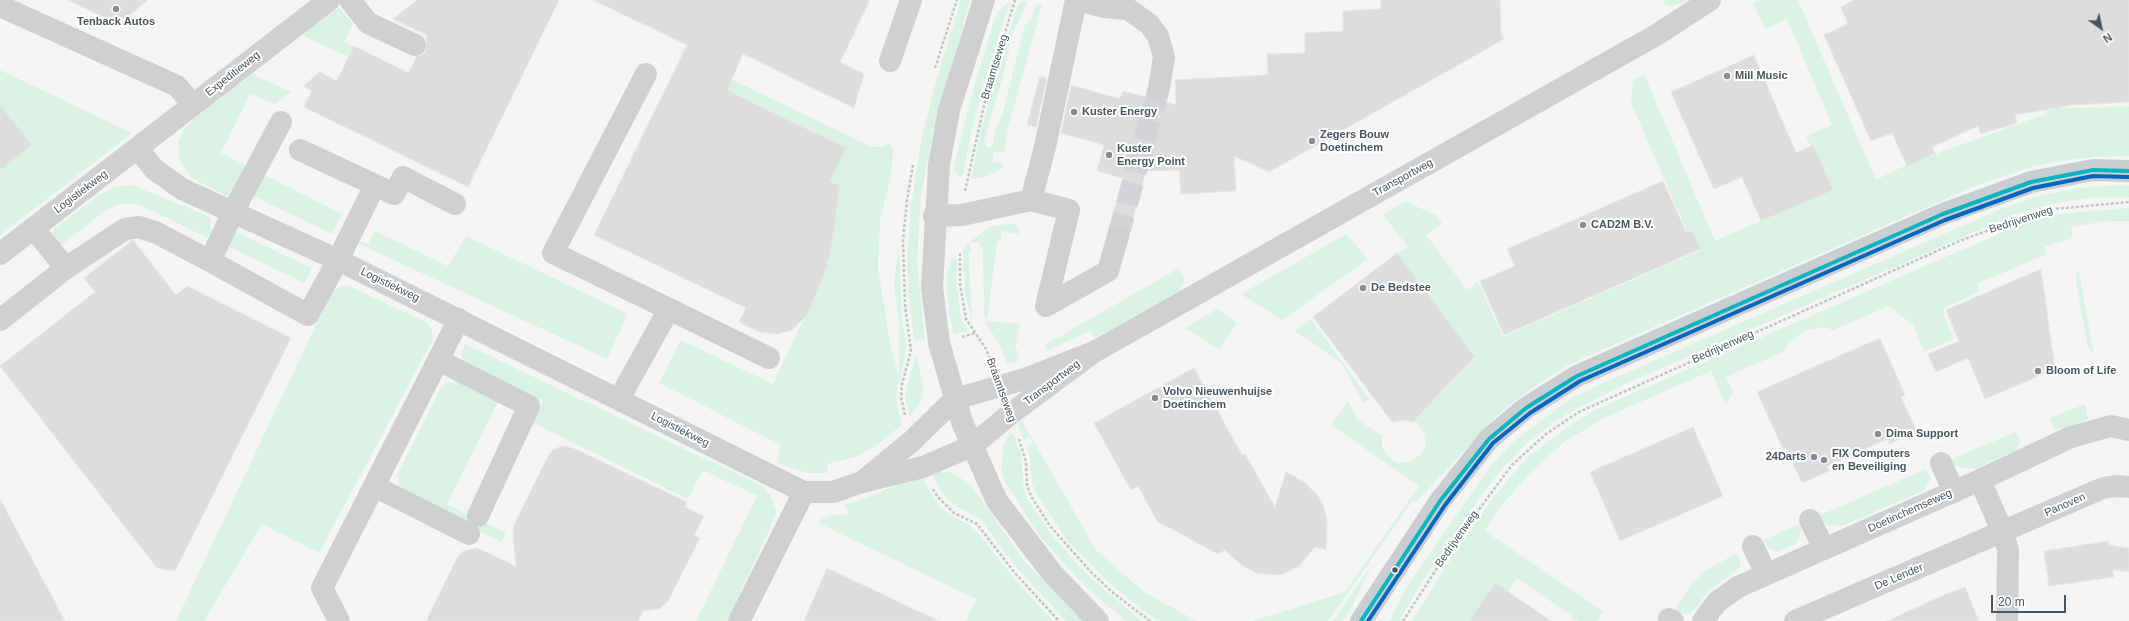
<!DOCTYPE html>
<html>
<head>
<meta charset="utf-8">
<style>
  body { margin:0 }
  #map { position:relative; width:2129px; height:621px; overflow:hidden; background:#f4f4f4; font-family:Helvetica,sans-serif }
  canvas { display:block }
  .north { position:absolute; left:2081px; top:8px; width:40px; height:40px; -webkit-text-stroke:3px #fff; paint-order:stroke; rotate:147deg; font-size:11px; font-weight:700; line-height:16px; text-align:center; color:#4a5661 }
  .north::after { content:''; display:block; margin:auto; width:14px; height:18px; background:#4a5661; clip-path:polygon(50% 0,100% 100%,50% 72%,0 100%) }
  .scale { position:absolute; left:1991px; top:595px; width:75px; height:18px; box-sizing:border-box; border:2px solid #4a5661; border-top:0; padding-left:5px; font-size:12px; line-height:14px; white-space:nowrap; color:#4a5661; -webkit-text-stroke:3px #fff; paint-order:stroke }
</style>
</head>
<body>
<div id="map">
<canvas width="2129" height="621"></canvas>
<div class="north">N</div>
<div class="scale">20 m</div>
</div>
<script>
const c = document.querySelector('canvas').getContext('2d');
c.lineJoin = 'round';
function fillPath(path, color) {
  c.fillStyle = color;
  c.fill(path, 'evenodd');
}
function shape(rows) {
  const path = new Path2D();
  for (const r of rows) {
    path.moveTo(r[0], r[1]);
    for (let i = 2; i < r.length; i += 2) path.lineTo(r[i], r[i + 1]);
  }
  return path;
}
function stroke(path, color, width, dash) {
  c.strokeStyle = color;
  c.lineWidth = width;
  c.lineCap = dash ? 'butt' : 'round';
  c.setLineDash(dash || []);
  c.stroke(path);
}
function label(font, color, halo, rows, align = 'center') {
  c.font = font + ' Helvetica,sans-serif';
  c.lineWidth = 4;
  c.setLineDash([]);
  c.textBaseline = 'middle';
  c.strokeStyle = halo;
  c.fillStyle = color;
  for (const [text, x, y, turn = 0] of rows) {
    c.save();
    c.translate(x, y);
    c.rotate((+turn || 0) * Math.PI / 180);
    c.textAlign = isNaN(turn) ? turn : align;
    if (halo) c.strokeText(text, 0, 0);
    c.fillText(text, 0, 0);
    c.restore();
  }
}
fillPath(shape([
  [961,0,970,0,933,134,921,196,917,262,925,340,914,341,909,295,907,260,911,205,921,142,936,81],
  [1662,0,1687,0,1671,7,1665,5],
  [1759,0,1798,0,1876,180,1908,164,2046,114,2024,0,2038,0,2060,108,2129,107,2129,156,2094,157,2069,160,2035,166,2003,176,1968,189,1570,364,1529,390,1503,410,1416,502,1413,500,1328,621,1253,621,1345,592,1419,486,1331,425,1348,401,1357,419,1382,436,1382,446,1387,455,1397,463,1408,462,1419,456,1426,446,1424,433,1413,419,1396,255,1408,247,1383,215,1405,201,1437,216,1442,223,1426,235,1467,290,1478,282,1503,337,1701,250,1692,229,1687,231,1631,103,1633,80,1644,74,1715,241,1832,190,1806,136,1832,125,1787,19,1765,29,1753,3],
  [1010,1,984,83,970,138,963,175,959,177,953,169,972,94,995,17,1002,7],
  [1023,1,1028,1,1012,35,1004,72,984,142,988,148,992,146,996,130,1002,116,1025,25,1031,20,1036,4,1042,5,1008,128,1004,153,993,152,993,162,1003,163,1002,168,986,177,973,179,971,177,981,132,996,72,1018,4],
  [339,7,353,25,344,42,354,46,348,57,304,36,305,31],
  [685,57,872,147,882,147,890,143,893,149,891,176,880,221,878,269,890,342,898,374,896,400,902,425,874,447,855,457,827,464,828,473,808,473,777,463,781,445,659,383,681,340,773,384,821,282,829,259,836,219,839,185,830,182,846,148,680,67],
  [0,70,132,133,0,235],
  [252,74,291,92,275,104,250,94,221,153,248,166,231,198,192,178,180,162,178,142,184,129,192,120],
  [262,174,342,214,332,234,253,196],
  [132,185,210,217,212,233,206,237,138,204,121,204,107,209,59,247,53,239,54,229,99,195,115,187],
  [2119,185,2129,186,2129,197,2087,198,2051,204,2011,216,1623,385,1558,419,1527,443,1502,469,1480,497,1423,580,1399,621,1389,621,1406,588,1491,465,1515,440,1570,399,1601,384,2001,209,2035,197,2078,188],
  [2129,208,2129,221,2106,221,2071,227,2073,238,2044,247,2047,254,1977,284,1980,292,1943,308,1945,313,1943,314,1954,339,1924,352,1913,325,1889,306,1833,330,1824,327,1810,329,1802,332,1788,344,1785,351,1726,377,1733,392,1726,405,1711,371,1604,418,1564,442,1529,474,1500,507,1485,531,1603,611,1596,621,1579,621,1517,578,1507,593,1497,621,1412,621,1446,566,1494,497,1512,475,1528,457,1573,423,1597,409,2024,223,2050,215,2068,213],
  [1011,223,1018,226,1019,234,1002,231,1000,241,997,241,987,321,1020,324,1015,349,1019,352,1017,362,1007,363,1000,345,987,325,984,313,983,250,979,242,969,243,971,249,969,252,969,264,972,320,965,294,963,251,965,246,989,227],
  [232,230,312,268,305,283,225,245],
  [375,231,448,266,466,236,628,314,607,359,359,244,361,241,368,244],
  [1346,234,1368,259,1282,320,1241,294],
  [899,245,902,320,906,341,905,355,899,384,899,318,894,286],
  [952,258,957,259,956,279,961,319,969,331,956,334,953,333,949,312,946,278],
  [2078,267,2094,354,2088,348,2076,282],
  [1179,268,1183,276,1184,283,1179,291,1095,338,1090,331,1046,351,1045,345],
  [347,285,426,322,432,330,433,339,319,553,262,524,204,621,176,621,330,295,338,288],
  [1217,309,1237,323,1219,349,1185,328],
  [1311,319,1369,399,1364,403,1341,363,1295,331],
  [465,344,762,486,771,496,776,512,774,519,727,621,696,621,757,496,703,470,688,499,533,423,543,401,464,362,461,354],
  [916,354,923,384,923,393,920,403,909,417,905,395],
  [449,382,464,384,498,402,447,504,506,533,501,542,410,497,400,486,397,475,441,387],
  [2085,404,2088,419,2067,428,2054,429,2050,418],
  [1021,419,1096,550,1145,593,1197,621,1160,621,1145,612,1107,581,1068,541,1038,497,1032,484,1030,458,1027,447,1033,443,1030,437,1024,440,1018,427,1018,423],
  [2016,432,2020,442,2016,450,1975,469,1958,467,1949,460],
  [1010,434,1013,434,1021,455,1024,490,1029,502,1048,530,1073,560,1093,580,1142,621,1127,621,1100,600,1076,577,1038,534,1005,482,1001,470,1004,444],
  [1926,469,1931,479,1923,491,1842,526,1827,525,1820,520,1818,516],
  [939,472,949,472,959,477,972,486,1025,562,1084,621,1066,621,1016,567,981,520,950,502,939,489,931,473],
  [921,476,939,506,949,515,971,526,979,534,1016,581,1053,621,965,621,976,599,818,523,821,519,829,516,849,514,845,504,854,502],
  [1799,524,1801,529,1799,537,1795,544,1778,552,1770,549,1766,545,1764,540],
  [1737,553,1741,561,1739,569,1709,590,1694,610,1687,614,1674,611,1692,583,1703,572],
  [1372,565,1348,614,1342,621,1333,621]
]), '#d9f2e3');
const building = shape([
  [68,0,148,0,118,24,68,0],
  [417,0,559,0,468,187,304,107,312,91,303,86,320,72,337,81,354,46,409,73,416,57,422,55,426,51,427,35,393,19,417,0],
  [593,0,870,0,840,62,864,74,854,108,743,54,727,90,846,148,830,182,839,185,836,219,829,259,821,282,806,316,792,330,777,334,760,332,739,322,746,308,594,235,687,45,593,0],
  [1381,0,1500,0,1501,34,1504,39,1269,172,1234,156,1236,191,1181,194,1179,170,1146,171,1129,231,1121,224,1110,226,1123,178,1097,171,1104,145,1061,133,1071,85,1120,99,1123,91,1176,105,1175,80,1268,75,1267,54,1305,53,1305,33,1343,31,1343,11,1381,9,1381,0],
  [1854,0,2129,0,2129,102,2072,105,2015,115,2017,123,1981,134,1978,126,1932,147,1935,153,1907,166,1892,133,1871,141,1824,35,1848,24,1841,7,1854,0],
  [1754,55,1796,153,1813,145,1833,190,1761,221,1742,177,1714,189,1671,92,1754,55],
  [1040,76,1047,78,1036,127,1027,125,1040,76],
  [0,105,32,145,0,170,0,105],
  [1663,181,1686,232,1692,230,1700,249,1504,335,1480,281,1515,266,1507,249,1663,181],
  [133,240,176,295,187,286,291,338,175,571,157,568,0,366,95,292,84,278,133,240],
  [1397,253,1475,357,1445,387,1413,422,1404,420,1392,422,1313,317,1397,253],
  [2041,269,2055,369,1985,399,1968,358,1936,372,1928,354,1959,341,1946,310,2041,269],
  [1880,338,1905,395,1901,397,1917,432,1889,444,1888,439,1827,466,1829,471,1802,483,1786,448,1783,449,1757,392,1880,338],
  [1194,368,1242,455,1245,454,1275,507,1286,472,1304,482,1318,496,1324,507,1327,522,1326,550,1315,547,1299,566,1283,574,1272,575,1256,573,1240,564,1225,550,1218,554,1157,521,1138,486,1131,490,1094,423,1194,368],
  [1693,427,1723,496,1620,541,1590,472,1693,427],
  [562,446,573,448,687,502,685,507,704,516,694,535,700,538,668,601,659,609,643,611,638,621,426,621,457,558,463,551,477,548,516,566,513,534,514,525,548,456,553,450,562,446],
  [0,499,65,621,0,621,0,499],
  [2108,541,2109,545,2129,548,2129,572,2113,570,2114,577,2049,586,2044,551,2108,541],
  [827,568,939,621,804,621,827,568],
  [1495,583,1503,588,1551,621,1469,621,1495,583],
  [1965,587,1979,621,1887,621,1944,595,1965,587]
]);
fillPath(building, '#ddddde');
stroke(building, '#e5e6e7', 1);
stroke(shape([
  [1118,236,1159,88]
]), '#d2d4d7', 22, [22, 11]);
stroke(shape([
  [935,68,957,0],
  [965,191,988,88,1015,0],
  [960,253,960,284,966,319,986,349,992,364],
  [962,337,975,333],
  [905,415,901,397,902,384,911,351,905,305,903,241,907,200,913,165],
  [1019,439,1026,462,1027,486,1032,498,1050,526,1092,573,1112,592,1150,621],
  [933,489,937,496,954,513,977,524,1014,572,1059,621],
  [1403,621,1448,551,1512,465,1546,434,1579,412,1957,242,2010,222,2054,209,2129,202]
]), '#bcc7c4', 2.5, [3, 2]);
stroke(shape([
  [350,0,368,23,415,45],
  [984,0,949,110,939,165,932,287,939,343,962,422,997,501,1052,573,1098,621],
  [1079,0,1103,7,1128,9,1149,24,1158,36,1164,57,1159,88],
  [0,6,177,86,193,105],
  [890,61,911,0],
  [281,122,233,212,210,261,308,315,338,260,375,185,300,150],
  [138,149,154,169,182,189,338,260,804,492,739,621],
  [375,185,394,194,403,177,455,204],
  [1031,200,1069,210,1046,306,1108,271,1118,236],
  [934,216,962,215,1031,200,1045,147,1076,0],
  [33,228,66,268],
  [0,254,329,0],
  [669,309,769,358],
  [0,320,66,268,125,229,139,227,157,233,210,261],
  [1094,352,1658,34,1710,0],
  [1094,352,1009,415,972,446,923,467,862,482,912,441,955,399,1025,379,1094,352],
  [438,360,529,406,478,516],
  [619,399,669,309,553,253,646,74],
  [1941,463,1954,492],
  [1980,480,2003,533,2008,550,2007,621],
  [374,486,469,534],
  [804,492,833,492,862,482],
  [1810,520,1824,549],
  [1753,546,1766,574],
  [1669,619,1673,621],
  [339,621,322,588,459,319],
  [1703,621,1717,602,1738,587,1980,480,2071,437,2111,426,2129,430],
  [1795,621,2103,488,2116,486,2129,487]
]), '#ced0d2', 22);
stroke(shape([
  [1361,621,1440,501,1489,439,1526,408,1577,376,1943,214,2031,182,2093,170,2129,171]
]), '#caced1', 22);
stroke(shape([
  [1361,621,1440,501,1489,439,1526,408,1577,376,1943,214,2031,182,2093,170,2129,171]
]), '#07b4c2', 4);
stroke(shape([
  [1368,621,1445,505,1493,443,1530,413,1580,381,1945,220,2033,188,2093,176,2129,177]
]), '#0065bd', 4);
for (const [x, y, r, color] of [
  [116,9,4,"#868d94"],
  [1727,76,4,"#868d94"],
  [1074,112,4,"#868d94"],
  [1312,141,4,"#868d94"],
  [1109,155,4,"#868d94"],
  [1583,225,4,"#868d94"],
  [1363,288,4,"#868d94"],
  [2038,371,4,"#868d94"],
  [1155,398,4,"#868d94"],
  [1878,434,4,"#868d94"],
  [1814,457,4,"#868d94"],
  [1824,460,4,"#868d94"],
  [1395,570,3.5,"#4a5661"]
]) {
  const dot = new Path2D();
  dot.arc(x, y, r, 0, 2 * Math.PI);
  c.fillStyle = color;
  c.fill(dot);
  stroke(dot, '#fff', 1.5);
}
label('bold 11px', '#4a5661', '#fff', [
  ["Tenback Autos",116,22,"center"],
  ["Mill Music",1735,76],
  ["Kuster Energy",1082,112],
  ["Zegers Bouw",1320,135],
  ["Doetinchem",1320,148],
  ["Kuster",1117,149],
  ["Energy Point",1117,162],
  ["CAD2M B.V.",1591,225],
  ["De Bedstee",1371,288],
  ["Bloom of Life",2046,371],
  ["Volvo Nieuwenhuijse",1163,392],
  ["Doetinchem",1163,405],
  ["Dima Support",1886,434],
  ["FIX Computers",1832,454],
  ["en Beveiliging",1832,467],
  ["24Darts",1806,457,"right"]
], 'left');
label('11px', '#4a5661', '#fff', [
  ["Braamtseweg",995,67,-73],
  ["Expeditieweg",233,74,-38],
  ["Transportweg",1403,178,-29],
  ["Logistiekweg",81,192,-37],
  ["Bedrijvenweg",2021,220,-18],
  ["Logistiekweg",390,285,26],
  ["Bedrijvenweg",1723,347,-24],
  ["Transportweg",1052,383,-37],
  ["Braamtseweg",1001,390,70],
  ["Logistiekweg",680,430,27],
  ["Panoven",2065,505,-24],
  ["Doetinchemseweg",1910,511,-24],
  ["Bedrijvenweg",1457,539,-55],
  ["De Lender",1899,577,-23]
]);
</script>
</body>
</html>
